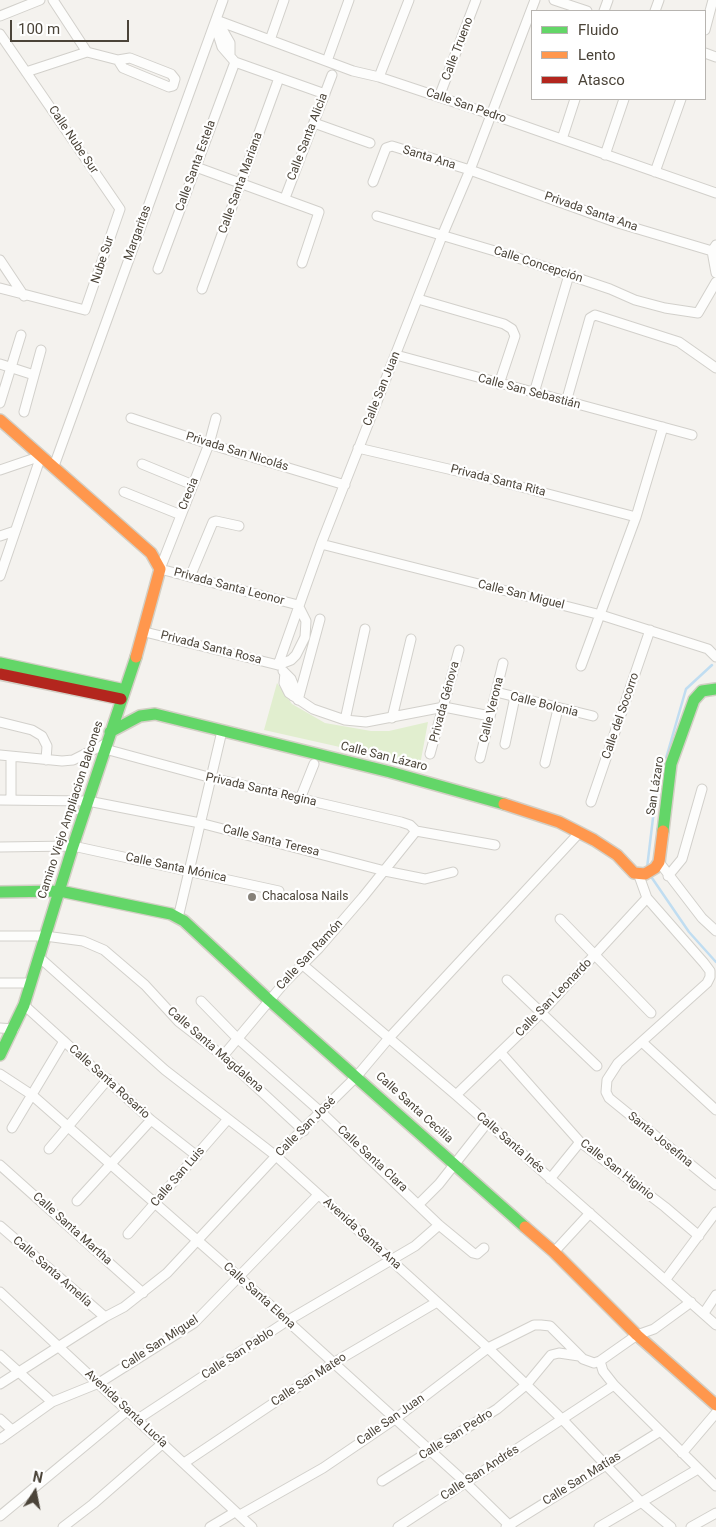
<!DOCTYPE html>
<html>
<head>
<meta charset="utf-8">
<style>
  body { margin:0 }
  #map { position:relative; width:716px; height:1527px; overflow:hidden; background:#f4f2ee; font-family:Roboto,sans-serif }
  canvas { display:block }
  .legend { position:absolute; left:531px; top:10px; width:175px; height:90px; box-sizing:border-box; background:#fff; border:1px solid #b7b4b0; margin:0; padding:6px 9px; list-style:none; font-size:15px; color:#4b4439 }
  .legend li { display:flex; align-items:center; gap:10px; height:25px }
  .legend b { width:25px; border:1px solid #b7b4b0 }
  .north { position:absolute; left:10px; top:1467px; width:50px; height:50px; -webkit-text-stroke:4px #fff; paint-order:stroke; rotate:11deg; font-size:14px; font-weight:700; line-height:20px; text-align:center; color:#4b4439 }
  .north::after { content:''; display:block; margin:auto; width:18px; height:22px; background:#4b4439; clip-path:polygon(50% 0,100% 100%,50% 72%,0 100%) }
  .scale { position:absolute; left:10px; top:20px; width:119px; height:22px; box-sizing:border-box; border:2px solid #4b4439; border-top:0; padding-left:6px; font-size:15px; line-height:18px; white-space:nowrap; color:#4b4439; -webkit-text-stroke:4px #fff; paint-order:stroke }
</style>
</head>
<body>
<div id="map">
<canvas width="716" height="1527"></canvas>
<ul class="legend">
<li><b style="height:6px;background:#63d668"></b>Fluido</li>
<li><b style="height:6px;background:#ff974d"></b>Lento</li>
<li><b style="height:6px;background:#b3261e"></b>Atasco</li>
</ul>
<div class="north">N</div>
<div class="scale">100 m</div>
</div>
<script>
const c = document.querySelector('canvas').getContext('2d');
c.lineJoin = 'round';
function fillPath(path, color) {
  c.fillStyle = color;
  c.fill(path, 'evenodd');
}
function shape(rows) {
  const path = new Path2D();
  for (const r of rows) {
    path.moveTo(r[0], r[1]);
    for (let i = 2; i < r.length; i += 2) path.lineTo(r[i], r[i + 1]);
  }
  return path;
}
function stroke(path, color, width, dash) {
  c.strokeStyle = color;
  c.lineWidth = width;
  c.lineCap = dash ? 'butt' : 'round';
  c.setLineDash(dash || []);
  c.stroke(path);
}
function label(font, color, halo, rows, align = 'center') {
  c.font = font + ' Roboto,sans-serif';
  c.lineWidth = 4.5;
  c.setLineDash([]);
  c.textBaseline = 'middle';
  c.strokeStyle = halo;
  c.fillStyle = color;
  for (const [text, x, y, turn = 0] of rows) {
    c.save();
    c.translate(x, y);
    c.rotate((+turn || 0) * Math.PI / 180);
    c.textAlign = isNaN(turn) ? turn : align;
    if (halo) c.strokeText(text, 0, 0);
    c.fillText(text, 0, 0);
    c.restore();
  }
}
fillPath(shape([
  [277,683,292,704,325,723,371,731,389,731,428,722,420,765,264,730]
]), '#e1eecf');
stroke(shape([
  [647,868,656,793,686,689,712,665],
  [652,878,689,932,716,962]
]), '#c0ddf1', 2.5);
const street = shape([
  [53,0,87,52],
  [554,0,587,11],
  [604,11,608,0],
  [655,11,659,0],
  [0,16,40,0],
  [216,20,353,71,379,77,490,114,716,193],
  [218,22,230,43,230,55],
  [215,25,222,47,235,62,325,94],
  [705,30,713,0],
  [0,34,120,209,85,310,0,288],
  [270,40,284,0],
  [87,52,118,60,130,58,171,74,175,79,173,86,169,87,123,68,118,60],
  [705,53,716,57],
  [327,61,349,0],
  [26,72,87,52],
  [379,77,409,0],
  [439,97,476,0],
  [314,123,370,143],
  [562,139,575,99],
  [605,155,624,99],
  [196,167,319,212,302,263],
  [655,172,681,99],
  [373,182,386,148,392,146,470,170,618,223,712,251],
  [285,198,332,75],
  [377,216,515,257,610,289,635,300,665,308,698,313,716,282],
  [716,245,712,251,716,273],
  [0,260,24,296],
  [158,269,235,62],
  [202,289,279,78],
  [418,299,504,324,512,329,515,336,499,384],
  [396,355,692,435],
  [0,364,34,375],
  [534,393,569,275],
  [566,402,590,318,595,315,679,342,716,368],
  [0,403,21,335],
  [24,412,41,350],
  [131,418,209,444,345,485],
  [358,448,487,478,636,517],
  [142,464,193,485],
  [54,466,223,0],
  [0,470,41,456],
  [124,492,181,515],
  [0,536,15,531],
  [321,544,601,615,708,649,716,657],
  [0,576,41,456],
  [190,577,213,522,216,521,239,526],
  [145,632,278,665,291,660,296,655,305,637,306,621,298,605,160,569,209,444,216,418],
  [278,665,321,544,442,236,470,170,535,0],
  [581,666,636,517,663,427],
  [283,671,291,679,295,689,293,696],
  [285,673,284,683,289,693,313,709,345,720,366,722,444,707,490,716],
  [496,692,593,716],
  [298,700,320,619],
  [392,718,411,639],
  [345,720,365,629],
  [0,722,32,730,42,736,47,746,46,760],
  [505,744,515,697],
  [105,749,212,778,401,822,410,825,416,831],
  [430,754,459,650],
  [0,755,62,761,73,760,107,743],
  [11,757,11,800],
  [480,758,503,663],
  [545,763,558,709],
  [300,799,314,764],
  [0,800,88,801,200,823,385,871,425,879,453,872],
  [591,802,650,630],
  [416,831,495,845],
  [0,847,73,846,279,891],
  [659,862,702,918,716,931],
  [638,873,647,898,704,963,710,971,710,977,707,983,618,1063,607,1080,606,1092,609,1098,716,1185],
  [668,876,682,859,702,789],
  [178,918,222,731],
  [560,919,651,1013],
  [0,936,45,936,83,941,104,950,145,985,179,1022,223,1056,304,1131],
  [39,957,165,1070,276,1156,488,1348,563,1420,640,1501,671,1527],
  [303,965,456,1095,716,1325],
  [507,980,597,1066],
  [0,983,31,983],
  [201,1001,237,1038,322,1113,439,1225,473,1253,477,1254,484,1248],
  [24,1005,151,1120,197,1156],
  [0,1028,14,1029],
  [642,1042,716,1110],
  [501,1053,580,1142,665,1207,699,1236],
  [223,1056,285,982,319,948,363,897,416,831],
  [0,1074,32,1095,239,1277,466,1483,511,1527],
  [456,1095,542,1012,647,898],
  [12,1128,64,1041],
  [49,1149,108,1079],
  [0,1165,143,1293],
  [550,1179,580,1142],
  [77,1201,151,1120],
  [419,1204,439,1184,487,1123],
  [0,1226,105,1317],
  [128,1234,228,1119],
  [554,1252,590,1213],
  [666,1279,716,1212],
  [0,1292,252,1527],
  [704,1313,716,1295],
  [0,1355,52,1402],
  [600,1361,637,1335,654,1329,691,1302],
  [0,1384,105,1317,124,1307,167,1273,276,1156,357,1076,389,1038,580,832],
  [0,1419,12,1430],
  [138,1419,287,1321,415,1246,439,1225],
  [0,1439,52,1402,99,1383,194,1323,318,1195],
  [682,1453,716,1413],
  [184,1463,335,1362,437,1302],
  [382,1481,497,1409,527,1384,551,1355,559,1353,579,1356],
  [240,1515,323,1468,395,1419,488,1348,534,1325,541,1325,550,1326,583,1359,594,1363,600,1361,603,1371,614,1385,716,1486],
  [0,1516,128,1410],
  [63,1527,93,1504,163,1443],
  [210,1527,235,1512],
  [398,1527,614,1385],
  [506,1527,659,1432],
  [599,1527,698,1469],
  [691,1527,716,1513]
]);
const fast = shape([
  [0,663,125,690],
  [110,732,140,716,155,714,390,772,504,804],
  [663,831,671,764,694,700,702,691,716,689],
  [0,892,60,891,171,914,184,921,269,1000,525,1227],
  [0,1055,24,1005,73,846,136,657]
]);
const slow = shape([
  [0,420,151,553,160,569,136,657],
  [504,804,559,822,594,840,617,855,634,873,645,874,655,868,659,862,663,831],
  [525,1227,554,1252,637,1335,716,1405]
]);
const jam = shape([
  [0,674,121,699]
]);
stroke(street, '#d2d0cb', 11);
stroke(fast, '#d3cfc5', 14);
stroke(slow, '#d3cfc5', 14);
stroke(jam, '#d3cfc5', 14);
stroke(street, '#fdfdfc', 9);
stroke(fast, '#63d668', 11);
stroke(slow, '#ff974d', 11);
stroke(jam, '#b3261e', 11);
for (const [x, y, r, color] of [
  [252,897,5,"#868178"]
]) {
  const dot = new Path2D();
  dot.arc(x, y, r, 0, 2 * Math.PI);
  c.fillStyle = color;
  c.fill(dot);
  stroke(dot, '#fff', 2);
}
label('12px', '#4b4439', '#fff', [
  ["Calle Trueno",458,49,-69],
  ["Calle San Pedro",466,106,19],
  ["Calle Santa Alicia",308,137,-69],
  ["Calle Nube Sur",73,140,56],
  ["Santa Ana",429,158,17],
  ["Calle Santa Estela",196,166,-70],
  ["Calle Santa Mariana",241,183,-70],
  ["Privada Santa Ana",591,212,19],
  ["Margaritas",138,233,-70],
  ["Nube Sur",103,260,-72],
  ["Calle Concepción",538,265,18],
  ["Calle San Juan",382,389,-68],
  ["Calle San Sebastián",529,392,15],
  ["Privada San Nicolás",237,452,17],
  ["Privada Santa Rita",498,481,14],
  ["Crecia",189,494,-68],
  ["Privada Santa Leonor",229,587,15],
  ["Calle San Miguel",521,595,14],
  ["Privada Santa Rosa",211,648,14],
  ["Privada Génova",445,702,-75],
  ["Calle Bolonia",544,705,14],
  ["Calle Verona",492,710,-76],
  ["Calle del Socorro",621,716,-71],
  ["Calle San Lázaro",384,757,14],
  ["San Lázaro",656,786,-81],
  ["Privada Santa Regina",261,790,13],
  ["Camino Viejo Ampliacion Balcones",71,810,-72],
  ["Calle Santa Teresa",271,841,14],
  ["Calle Santa Mónica",176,868,12],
  ["Calle San Ramón",310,955,-47],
  ["Calle San Leonardo",554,998,-46],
  ["Calle Santa Magdalena",215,1050,41],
  ["Calle Santa Rosario",109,1082,42],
  ["Calle Santa Cecilia",414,1108,42],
  ["Calle San José",306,1127,-45],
  ["Santa Josefina",660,1140,39],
  ["Calle Santa Inés",510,1143,41],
  ["Calle Santa Clara",372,1159,43],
  ["Calle San Higinio",617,1170,38],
  ["Calle San Luis",178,1177,-49],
  ["Calle Santa Martha",72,1229,42],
  ["Avenida Santa Ana",362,1234,42],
  ["Calle Santa Amelía",52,1272,41],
  ["Calle Santa Elena",259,1296,42],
  ["Calle San Miguel",160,1343,-33],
  ["Calle San Pablo",238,1354,-33],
  ["Calle San Mateo",309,1380,-33],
  ["Avenida Santa Lucía",126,1409,43],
  ["Calle San Juan",391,1420,-35],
  ["Calle San Pedro",456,1435,-32],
  ["Calle San Andrés",480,1473,-33],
  ["Calle San Matías",582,1479,-32]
]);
label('12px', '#4b4439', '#fff', [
  ["Chacalosa Nails",262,897]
], 'left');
</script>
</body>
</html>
